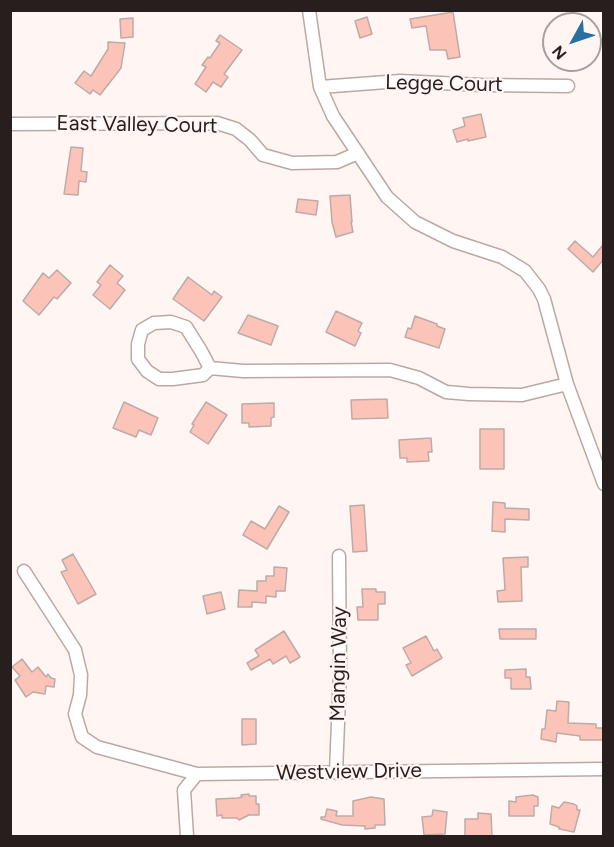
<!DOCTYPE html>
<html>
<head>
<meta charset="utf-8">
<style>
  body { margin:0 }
  #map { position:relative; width:614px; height:847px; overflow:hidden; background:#fff6f4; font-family:Figtree,sans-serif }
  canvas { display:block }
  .frame { position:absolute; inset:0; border:12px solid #261f1d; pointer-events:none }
  .north { position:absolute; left:542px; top:12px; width:60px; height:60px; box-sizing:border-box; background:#fff6f4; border:2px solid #a8a09e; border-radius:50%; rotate:230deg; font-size:16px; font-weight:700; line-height:24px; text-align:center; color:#261f1d }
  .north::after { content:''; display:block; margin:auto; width:21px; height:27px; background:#296fa4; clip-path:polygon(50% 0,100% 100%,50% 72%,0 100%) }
</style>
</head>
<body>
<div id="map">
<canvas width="614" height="847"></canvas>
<div class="frame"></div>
<div class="north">N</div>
</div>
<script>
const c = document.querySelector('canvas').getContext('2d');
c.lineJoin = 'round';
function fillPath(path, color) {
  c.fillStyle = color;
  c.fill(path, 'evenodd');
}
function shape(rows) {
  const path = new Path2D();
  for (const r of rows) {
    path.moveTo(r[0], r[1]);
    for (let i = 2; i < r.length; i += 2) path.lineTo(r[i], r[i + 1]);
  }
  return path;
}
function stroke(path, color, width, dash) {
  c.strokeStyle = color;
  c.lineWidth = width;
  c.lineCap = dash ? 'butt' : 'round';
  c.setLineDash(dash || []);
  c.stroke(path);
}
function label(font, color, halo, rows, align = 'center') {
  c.font = font + ' Figtree,sans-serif';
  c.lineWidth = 4.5;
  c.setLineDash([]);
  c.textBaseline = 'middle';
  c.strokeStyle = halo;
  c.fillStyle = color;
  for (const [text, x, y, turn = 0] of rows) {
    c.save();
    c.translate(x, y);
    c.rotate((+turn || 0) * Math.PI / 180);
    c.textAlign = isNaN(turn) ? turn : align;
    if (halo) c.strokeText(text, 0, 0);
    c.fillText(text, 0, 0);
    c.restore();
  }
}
const building = shape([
  [453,12,460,57,448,59,446,50,430,50,426,26,412,28,410,19,453,12],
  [367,17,372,34,360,38,355,21,367,17],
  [133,18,133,37,121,38,120,19,133,18],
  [220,35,242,50,224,74,228,77,221,87,213,82,206,92,195,84,206,67,202,65,208,57,210,58,220,43,216,41,220,35],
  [108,42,125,43,121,68,100,95,93,90,90,94,75,83,84,71,91,76,108,49,108,42],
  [481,114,486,137,468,141,468,139,457,142,453,130,465,126,463,118,481,114],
  [71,147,83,148,81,171,87,172,86,182,79,181,78,195,64,194,71,147],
  [350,195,352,222,351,222,353,232,336,237,332,222,330,196,350,195],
  [298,199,318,201,316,215,296,212,298,199],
  [575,241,593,257,603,245,603,260,593,272,568,249,575,241],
  [110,265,123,276,117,283,125,290,110,309,93,295,101,285,97,282,110,265],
  [57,270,71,283,57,299,54,297,39,315,23,301,43,273,49,278,57,270],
  [188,277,212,295,214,291,222,297,204,321,173,299,188,277],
  [336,311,362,323,358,331,361,333,355,346,326,332,336,311],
  [248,315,278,326,271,345,238,333,248,315],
  [415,316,437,324,437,326,445,329,439,348,405,337,408,328,411,329,415,316],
  [387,399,388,418,352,419,351,400,387,399],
  [124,402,158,418,151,435,139,430,136,437,113,428,124,402],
  [206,402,227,415,208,444,190,432,194,425,192,424,206,402],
  [274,403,274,417,271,418,271,426,249,427,249,423,242,423,242,404,274,403],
  [480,429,504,429,504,469,480,469,480,429],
  [431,438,432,452,428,452,429,461,407,462,407,458,400,458,399,440,431,438],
  [493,502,505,503,505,508,529,509,529,520,505,519,505,532,492,531,493,502],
  [364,505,367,551,353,552,350,506,364,505],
  [279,506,289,512,267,549,243,535,251,521,265,529,279,506],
  [73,554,96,594,78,604,61,572,67,570,62,560,73,554],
  [528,557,528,567,521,567,522,601,498,602,497,591,505,590,503,558,528,557],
  [274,567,287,568,285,591,276,591,276,597,266,596,266,603,252,602,252,607,238,607,239,590,257,591,257,581,266,581,266,576,274,576,274,567],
  [362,589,376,589,376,592,385,592,385,604,378,604,378,620,358,620,357,607,363,607,362,589],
  [221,592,225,609,207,614,203,596,221,592],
  [499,629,536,629,536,639,500,639,499,629],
  [284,631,300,657,290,663,286,656,273,664,270,659,251,670,247,663,259,656,255,650,284,631],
  [426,636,434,651,437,649,442,658,412,676,406,665,411,663,403,648,426,636],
  [22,659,32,672,38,667,46,677,48,674,51,678,55,679,54,687,46,686,45,694,33,692,26,697,15,680,20,676,12,667,22,659],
  [526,669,526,677,530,677,531,689,511,689,511,678,505,678,505,670,526,669],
  [557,701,569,702,568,723,596,724,596,728,603,728,603,740,580,740,580,736,557,733,556,742,541,739,542,729,545,729,547,710,556,711,557,701],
  [242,719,256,719,256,744,242,745,242,719],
  [249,794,249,796,256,796,256,804,259,804,259,815,249,815,239,820,237,818,222,818,222,815,217,816,216,799,238,798,242,797,241,795,249,794],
  [533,795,538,797,538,806,534,806,534,816,509,816,509,801,516,802,516,797,533,795],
  [371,797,384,799,385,825,375,825,375,828,365,829,365,826,342,825,321,819,321,817,325,817,327,809,337,811,336,816,353,816,353,801,371,797],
  [564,802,574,804,577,806,577,810,580,810,574,832,559,829,559,827,550,824,552,806,559,808,564,802],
  [433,810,447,812,445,834,424,835,422,817,432,816,433,810],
  [478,813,491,814,492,837,465,837,465,819,478,819,478,813]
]);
fillPath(building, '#fcc4b8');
stroke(building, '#beaaa6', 1.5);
const minor = shape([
  [309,10,320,87,333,116,387,197,415,222,453,241,502,257,525,271,539,289,544,299,567,384,604,484],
  [320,87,400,81,481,85,568,86],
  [10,124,217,123,236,129,250,140,263,155,292,163,337,162,358,153],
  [171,322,186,327,201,351,210,368,203,375,173,379,159,379,147,371,138,359,138,344,142,330,154,323,171,322],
  [210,368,243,371,390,370,419,378,446,392,469,394,522,395,567,384],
  [24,571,75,650,81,675,80,695,75,714,82,737,97,747,197,774,604,769],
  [336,773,340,672,339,556],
  [187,836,184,790,197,774]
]);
stroke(minor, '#bca8a3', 15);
stroke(minor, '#fff', 12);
label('21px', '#261f1d', '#fff6f4', [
  ["Legge Court",444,84,1],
  ["East Valley Court",137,125,1],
  ["Mangin Way",339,664,-89],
  ["Westview Drive",349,772,-1]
]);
</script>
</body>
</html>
